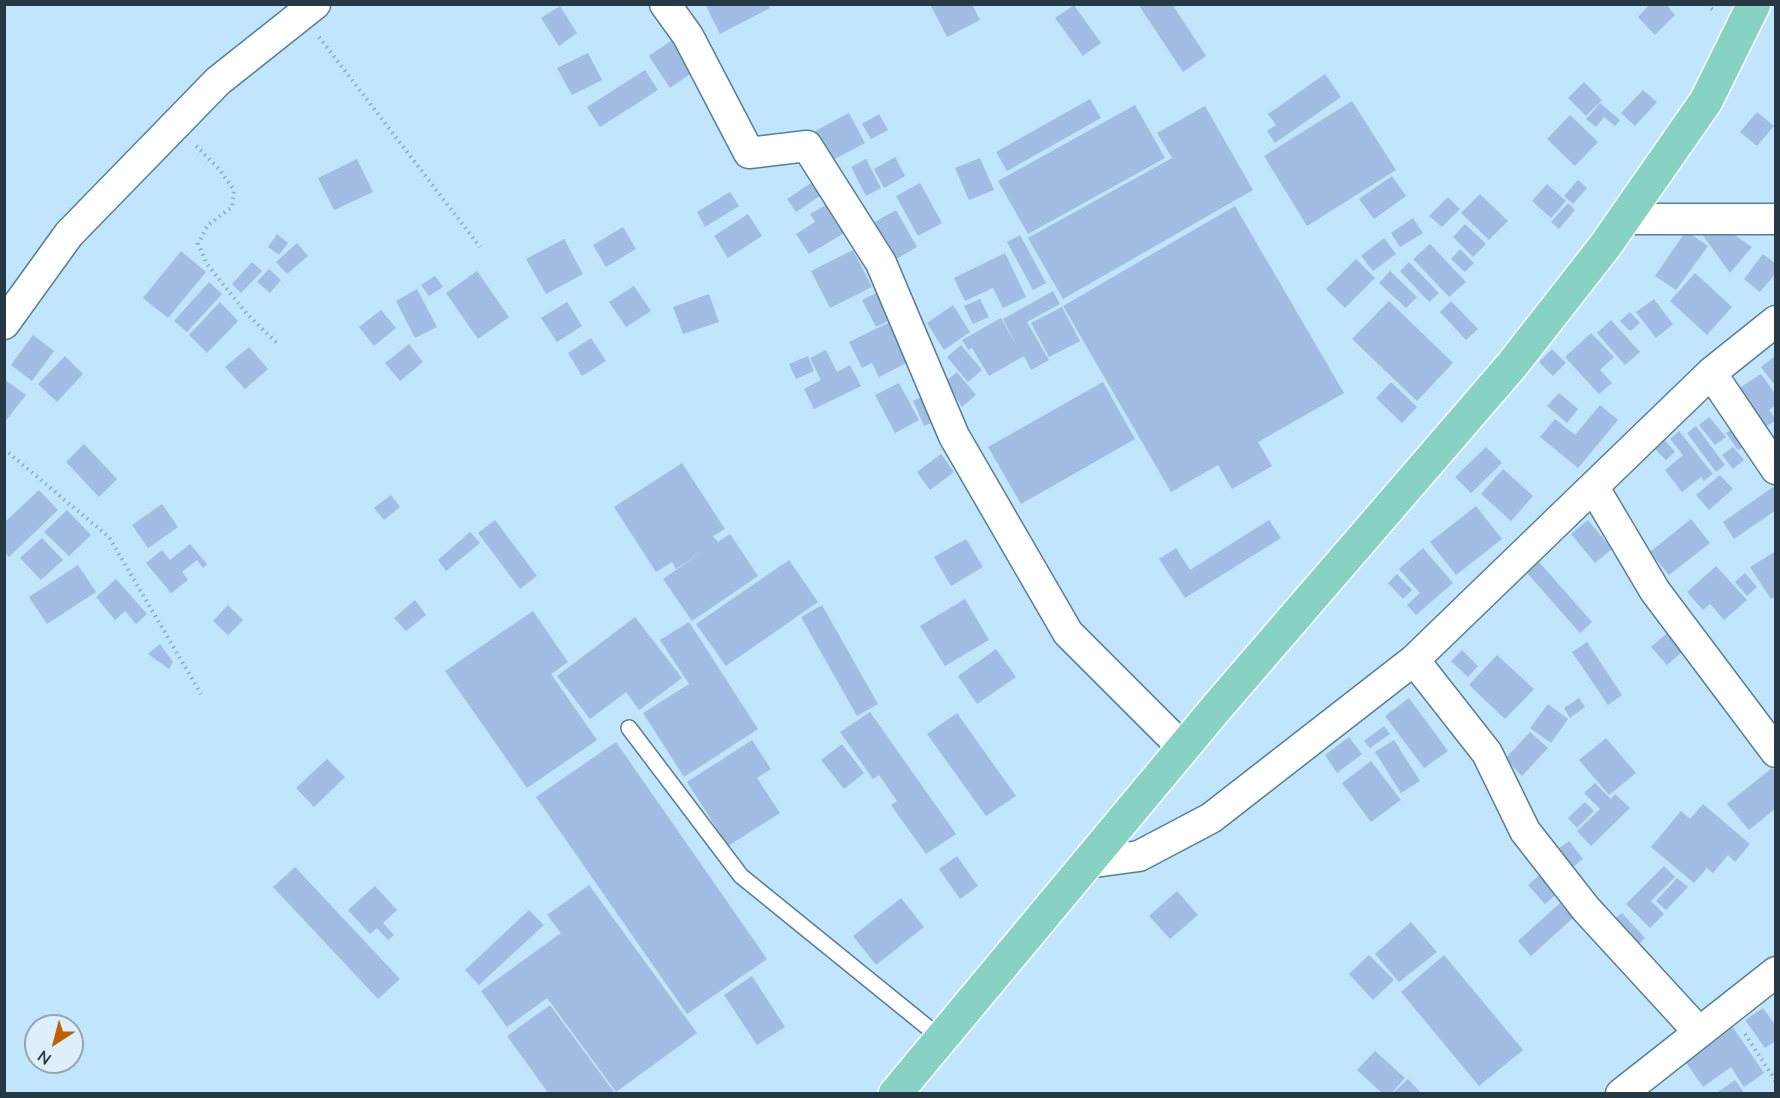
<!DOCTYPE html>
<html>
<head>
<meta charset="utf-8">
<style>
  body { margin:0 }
  #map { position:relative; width:1780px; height:1098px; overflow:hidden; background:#c0e5fc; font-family:"Nunito Sans",sans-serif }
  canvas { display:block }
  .frame { position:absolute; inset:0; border:6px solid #253843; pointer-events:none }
  .north { position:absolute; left:24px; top:1014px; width:60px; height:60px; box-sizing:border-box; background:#ddeffb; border:2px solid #93a6b1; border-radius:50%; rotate:216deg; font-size:16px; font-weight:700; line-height:24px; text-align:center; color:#253843 }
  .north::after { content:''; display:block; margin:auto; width:21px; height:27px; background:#bd6306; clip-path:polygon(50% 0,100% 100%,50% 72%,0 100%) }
</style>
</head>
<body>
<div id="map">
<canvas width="1780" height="1098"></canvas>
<div class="frame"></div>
<div class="north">N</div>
</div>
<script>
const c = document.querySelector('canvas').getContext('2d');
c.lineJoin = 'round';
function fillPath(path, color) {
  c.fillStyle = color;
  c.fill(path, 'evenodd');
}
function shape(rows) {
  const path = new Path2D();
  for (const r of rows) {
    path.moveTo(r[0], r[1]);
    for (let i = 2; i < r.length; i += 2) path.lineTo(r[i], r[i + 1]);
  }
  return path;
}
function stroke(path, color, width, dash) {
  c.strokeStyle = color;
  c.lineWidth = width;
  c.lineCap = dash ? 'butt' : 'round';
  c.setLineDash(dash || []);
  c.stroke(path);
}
fillPath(shape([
  [705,4,768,4,770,8,720,34],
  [930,4,972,4,980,20,947,37],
  [1138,4,1172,4,1206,56,1183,72],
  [1650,4,1666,4,1675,15,1655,35,1638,17],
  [1074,5,1101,43,1083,56,1055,18],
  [560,6,577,33,559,46,541,18],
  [672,40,693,72,670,88,649,56],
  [588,53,602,80,572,95,557,68],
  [645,70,658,90,600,127,587,107],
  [1325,74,1341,97,1275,143,1267,131,1276,125,1268,114],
  [1584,82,1602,100,1586,116,1568,98],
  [1643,90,1657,102,1635,126,1621,113],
  [1090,99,1101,118,1007,171,996,152],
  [1352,101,1396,170,1307,226,1264,156],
  [1600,103,1620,120,1615,126,1604,117,1596,127,1586,119],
  [1135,105,1165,158,1028,234,998,181],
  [1205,106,1253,190,1063,299,1028,238,1172,158,1157,133],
  [1757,112,1774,126,1757,146,1740,132],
  [849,113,865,143,831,161,815,131],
  [879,114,888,130,871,139,862,124],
  [1570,115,1598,142,1575,166,1547,139],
  [895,157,905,176,884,188,874,169],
  [980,158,994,190,969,200,955,168],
  [357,159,373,192,334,210,318,178],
  [866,159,881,188,866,196,851,167],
  [1392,176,1406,196,1374,219,1359,199],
  [1578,180,1587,188,1573,204,1564,196],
  [814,181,823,194,796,212,787,199],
  [920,183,942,223,918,236,896,196],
  [1547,184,1566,201,1551,218,1532,201],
  [730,192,739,206,705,227,697,212],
  [1480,194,1508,221,1489,240,1461,213],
  [1448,197,1460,209,1442,227,1429,216],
  [829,203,846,232,809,254,796,234,815,222,810,214],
  [1568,203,1575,210,1559,229,1551,222],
  [1235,206,1344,393,1258,442,1272,466,1232,489,1218,465,1171,492,1063,306],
  [896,210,917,247,893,261,873,223],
  [748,214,762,236,728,258,714,236],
  [1413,218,1423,233,1400,247,1391,233],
  [1465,224,1486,244,1473,257,1453,237],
  [1718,224,1752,247,1730,273,1699,230],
  [623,227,636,249,606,267,593,245],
  [1686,231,1708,246,1676,290,1655,276],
  [277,234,288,243,279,255,268,247],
  [1020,235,1046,283,1033,290,1007,242],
  [1384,238,1396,254,1373,271,1361,256],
  [564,239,583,274,546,294,526,259],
  [297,243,308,256,287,274,276,262],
  [1430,244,1466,282,1449,297,1413,259],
  [1460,249,1474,263,1465,272,1451,259],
  [853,250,872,287,830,308,811,271],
  [181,251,206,272,168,318,143,298],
  [1005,253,1026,297,1003,308,993,288,965,301,954,278],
  [1763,254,1776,264,1776,273,1760,292,1744,279],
  [1356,259,1375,278,1345,308,1326,289],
  [252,262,262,271,241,293,232,284],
  [1409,262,1439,293,1429,302,1400,271],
  [269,269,281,280,270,293,257,282],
  [477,271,509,317,478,339,446,293],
  [1390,271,1417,297,1406,308,1379,283],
  [1695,273,1732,307,1707,335,1670,301],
  [435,276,443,287,429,296,421,285],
  [209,282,222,294,187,332,174,321],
  [634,286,651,311,626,327,609,302],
  [417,289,437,327,415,338,396,301],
  [1053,291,1060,304,1027,322,1049,360,1031,370,1024,356,989,376,972,348,968,350,962,340,1001,318,1017,346,1003,319],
  [876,293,890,320,876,327,862,300],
  [709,294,719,322,683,334,673,307],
  [980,299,989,317,973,324,964,306],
  [1654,299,1673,324,1656,338,1636,312],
  [1389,301,1453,363,1417,401,1352,339],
  [1451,301,1478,329,1466,340,1440,312],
  [220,302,238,321,207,353,189,335],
  [567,302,582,326,557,342,541,318],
  [953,305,970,332,944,350,927,323],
  [1062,307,1080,341,1049,357,1031,323],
  [381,310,396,328,374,346,359,327],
  [1630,312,1640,323,1630,331,1620,321],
  [1611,320,1640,352,1625,365,1597,333],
  [890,322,910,361,879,377,872,363,862,368,849,342],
  [1591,333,1614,357,1600,370,1612,383,1599,394,1565,357],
  [33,335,54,351,32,381,11,365],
  [591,338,606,361,582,376,568,353],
  [409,344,423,362,400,381,385,363],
  [961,345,982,370,968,382,947,357],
  [249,347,268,369,245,389,225,367],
  [1552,349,1566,363,1553,376,1539,362],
  [826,350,837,372,850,365,861,386,814,409,804,389,821,380,810,358],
  [1776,355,1776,382,1773,383,1761,367],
  [65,356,83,374,57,402,38,384],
  [808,356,814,371,796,379,789,364],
  [957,372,976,395,962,407,946,381],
  [1761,374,1776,395,1776,405,1769,410,1776,420,1759,431,1733,392],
  [4,379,26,395,4,423],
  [1103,382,1135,439,1021,504,988,447],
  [1391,382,1417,407,1402,423,1376,398],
  [899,383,919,420,895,433,875,395],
  [1559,393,1578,409,1567,423,1547,406],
  [926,395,937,421,924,426,913,401],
  [1600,405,1618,420,1578,468,1540,437,1555,419,1575,435],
  [1709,417,1726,437,1715,445,1699,425],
  [1696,426,1725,465,1716,472,1687,433],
  [1737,426,1749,444,1738,450,1726,433],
  [1679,431,1713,474,1704,481,1701,477,1682,492,1665,470,1683,455,1670,439],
  [1663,438,1675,452,1666,460,1653,447],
  [84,444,117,479,99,497,66,462],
  [1486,447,1502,463,1471,493,1455,477],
  [1733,447,1744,460,1733,469,1722,455],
  [941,454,954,472,930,490,917,472],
  [682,463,725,529,713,536,718,542,730,534,758,576,692,621,663,579,706,549,676,569,672,562,656,572,614,507],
  [1503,469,1533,496,1511,521,1481,494],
  [1720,475,1733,489,1709,510,1696,495],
  [1773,487,1776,491,1776,510,1734,539,1723,522],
  [39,490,58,510,9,557,4,552,4,523],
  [391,495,400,507,384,520,374,508],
  [162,504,178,527,148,548,132,525],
  [1476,506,1502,539,1456,575,1430,542],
  [67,510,91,535,69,556,44,532],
  [1691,519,1710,543,1669,575,1650,552],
  [495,520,537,576,520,589,478,533],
  [1269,520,1281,538,1185,598,1159,559,1176,548,1190,570],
  [1588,520,1612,549,1595,563,1571,534],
  [470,532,480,543,446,571,438,560],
  [42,538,63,560,41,580,20,558],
  [966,539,983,567,951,586,934,557],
  [190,544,207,564,203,568,197,560,182,572,188,580,171,593,146,563,162,550,170,560],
  [1423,548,1453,583,1416,615,1407,605,1420,593,1399,569],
  [1776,551,1776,596,1771,599,1750,567],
  [789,560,818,602,726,666,696,624],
  [1539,562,1592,622,1580,633,1527,573],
  [78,565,96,592,47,624,29,597],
  [1716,566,1747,600,1724,620,1710,604,1703,610,1687,592],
  [1745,573,1757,587,1747,596,1735,582],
  [1397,574,1412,590,1403,599,1388,583],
  [116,579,147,614,136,624,125,611,115,620,96,597],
  [965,599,989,640,945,666,920,626],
  [415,600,426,615,406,631,394,618],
  [228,605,243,620,228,635,213,621],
  [822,605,878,704,857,716,801,617],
  [533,611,568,662,551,674,597,740,527,788,445,671],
  [635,617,682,678,639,710,626,692,590,719,557,676],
  [689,622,758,729,684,777,643,713,689,684,660,640],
  [1672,629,1688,647,1667,665,1651,647],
  [1587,642,1622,695,1608,705,1572,652],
  [160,644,173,662,169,669,148,654],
  [996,649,1016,677,977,704,958,676],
  [1462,650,1478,666,1468,677,1451,661],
  [1497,655,1534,689,1505,719,1469,685],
  [1409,698,1448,751,1424,768,1385,716],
  [1579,698,1585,707,1570,718,1564,708],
  [1548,704,1568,719,1551,743,1530,728],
  [870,712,956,834,926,854,891,805,897,801,879,775,873,779,840,732],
  [957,713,1016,796,986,816,927,734],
  [1384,726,1390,734,1370,748,1364,741],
  [1530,732,1548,748,1522,776,1505,759],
  [1349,737,1362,754,1337,773,1325,755],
  [1606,738,1636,773,1609,795,1579,760],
  [752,740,771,769,757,778,780,813,728,846,687,782],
  [1394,740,1420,781,1401,793,1375,752],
  [616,742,767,959,687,1014,536,797],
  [842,744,864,773,844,789,821,760],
  [327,759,345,777,314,807,296,788],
  [1371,761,1401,800,1371,822,1342,783],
  [1772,768,1776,772,1776,808,1749,830,1727,804],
  [1595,783,1611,799,1615,794,1630,808,1591,846,1577,831,1600,809,1584,793],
  [1585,802,1594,811,1577,828,1568,818],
  [1703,804,1750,844,1735,862,1728,855,1713,873,1707,868,1694,883,1651,847,1681,811,1690,819],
  [1569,841,1583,859,1569,870,1554,852],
  [957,856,978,886,960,899,939,869],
  [1664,866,1675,877,1651,901,1664,914,1650,928,1626,904],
  [295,867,400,979,378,999,273,887],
  [1544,871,1561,890,1545,904,1528,885],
  [1677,878,1688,887,1666,910,1656,901],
  [589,885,697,1033,616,1092,547,998,507,1027,481,991,561,933,547,915],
  [375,886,397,910,383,923,394,935,388,940,377,928,370,934,348,910],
  [1177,891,1198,915,1170,939,1149,916],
  [901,898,924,927,876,965,853,936],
  [1560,903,1573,918,1531,956,1518,941],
  [529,910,544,925,479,985,465,970],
  [1622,913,1645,938,1638,945,1614,919],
  [1411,922,1437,952,1399,982,1375,954],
  [1369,955,1394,980,1373,1000,1349,974],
  [1444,955,1523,1050,1479,1086,1401,992],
  [752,976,785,1027,757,1045,724,995],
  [550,1005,614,1092,612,1094,549,1094,507,1036],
  [1763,1008,1776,1026,1776,1041,1765,1048,1745,1020],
  [1726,1017,1764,1073,1744,1087,1731,1067,1703,1087,1678,1051],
  [1375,1051,1405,1078,1391,1094,1383,1094,1357,1070],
  [1408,1079,1422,1094,1392,1094],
  [1735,1080,1743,1091,1739,1094,1715,1094]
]), '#a1bde3');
const service = shape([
  [629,728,741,876,942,1039]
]);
const minor = shape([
  [665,4,688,36,749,153,807,146,881,263,954,436,1068,633,1183,748],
  [1624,219,1776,219],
  [4,324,69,234,218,81,315,4],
  [1711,373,1776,469],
  [1594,488,1655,591,1776,752],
  [1414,660,1487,753,1525,831,1586,909,1698,1031],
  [1087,863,1139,856,1211,818,1414,660,1711,373,1776,321],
  [1621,1094,1776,972]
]);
const primary = shape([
  [895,1094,1218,706,1512,365,1605,246,1706,101,1754,4]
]);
stroke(service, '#55809a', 18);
stroke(minor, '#55809a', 33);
stroke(primary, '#fff', 36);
stroke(shape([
  [1707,4,1715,12],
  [319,37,480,247],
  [196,146,219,169,234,190,232,207,208,225,198,244,207,264,247,314,277,343],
  [4,449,109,537,201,694],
  [1745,1034,1776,1081]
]), '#8cabbe', 4, [1.5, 4.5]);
stroke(service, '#fff', 15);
stroke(minor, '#fff', 30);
stroke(primary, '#87d2c2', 33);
</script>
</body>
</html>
